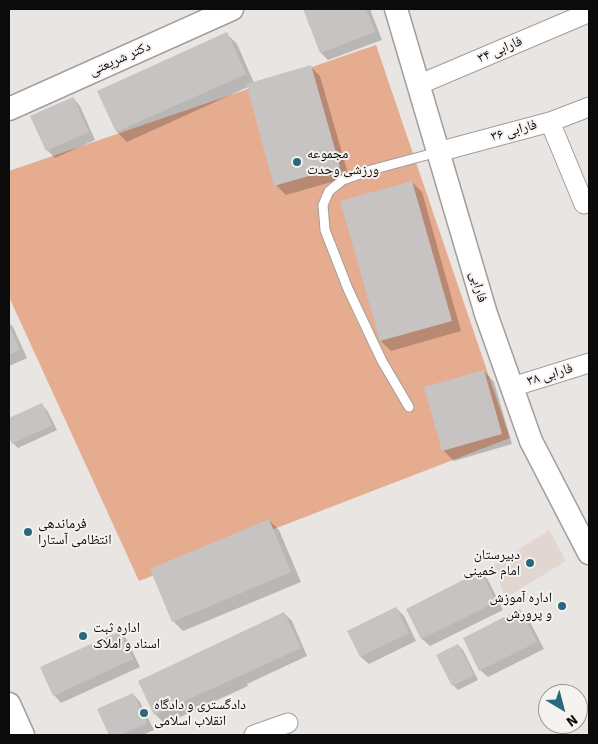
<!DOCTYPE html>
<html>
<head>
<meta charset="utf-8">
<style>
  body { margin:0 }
  #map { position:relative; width:598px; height:744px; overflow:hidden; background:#e8e5e3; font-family:Signika,sans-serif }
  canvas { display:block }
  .frame { position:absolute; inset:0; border:10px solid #0c0b0b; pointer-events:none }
  .north { position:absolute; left:538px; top:684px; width:50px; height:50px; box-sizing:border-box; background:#f5f2f0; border:1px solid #989694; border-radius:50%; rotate:143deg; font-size:14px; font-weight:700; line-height:20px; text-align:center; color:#0c0b0b }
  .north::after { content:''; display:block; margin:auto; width:18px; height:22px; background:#2a687e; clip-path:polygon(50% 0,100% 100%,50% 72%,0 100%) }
</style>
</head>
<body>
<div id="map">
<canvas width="598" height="744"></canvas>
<div class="frame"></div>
<div class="north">N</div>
</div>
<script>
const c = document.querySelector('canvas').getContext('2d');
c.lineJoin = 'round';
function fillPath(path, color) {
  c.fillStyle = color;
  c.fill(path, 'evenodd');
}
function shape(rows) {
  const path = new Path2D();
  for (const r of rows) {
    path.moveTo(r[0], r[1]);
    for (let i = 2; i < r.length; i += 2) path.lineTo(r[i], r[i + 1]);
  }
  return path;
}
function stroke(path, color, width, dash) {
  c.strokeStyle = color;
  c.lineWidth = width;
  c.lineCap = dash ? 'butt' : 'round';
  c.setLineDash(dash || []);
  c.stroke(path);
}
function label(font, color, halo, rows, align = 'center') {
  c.font = font + ' Signika,"Noto Naskh Arabic",sans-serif';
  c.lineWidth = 4;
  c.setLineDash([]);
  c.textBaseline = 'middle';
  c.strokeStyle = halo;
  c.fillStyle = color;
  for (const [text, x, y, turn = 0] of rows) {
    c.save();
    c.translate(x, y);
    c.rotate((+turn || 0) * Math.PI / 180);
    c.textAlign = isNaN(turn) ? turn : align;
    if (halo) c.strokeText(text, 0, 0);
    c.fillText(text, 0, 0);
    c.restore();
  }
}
fillPath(shape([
  [549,530,566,561,505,598,494,565]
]), '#e1d6d0');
fillPath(shape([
  [376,45,510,438,139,581,9,297,9,171]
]), '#e6ac8f');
fillPath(shape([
  [304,9,370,9,382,40,328,60,321,53],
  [227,34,237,44,254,83,310,66,320,76,349,177,286,195,276,185,248,87,127,142,117,132,99,91],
  [73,98,80,106,95,140,55,158,47,150,32,117],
  [412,182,422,192,461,331,391,351,381,341,342,202],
  [9,323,13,327,27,358,9,366],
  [484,371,494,382,512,444,454,461,444,451,426,388],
  [42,405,47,410,57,430,18,448,13,443,9,434,9,420],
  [269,520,279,530,301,582,183,631,173,621],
  [481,572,488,580,503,610,430,646,422,639,407,609],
  [396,608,404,616,416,641,369,664,361,657,349,632],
  [520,610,528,618,544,649,488,677,480,670],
  [284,613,292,621,307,656,247,684,248,686,165,724,155,714],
  [120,632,127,640,140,667,61,703,54,695],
  [458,645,463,650,478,680,458,690,453,685],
  [133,694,140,702,154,730,143,735,111,735,99,710]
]), '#0003');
fillPath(shape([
  [303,9,366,9,375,32,320,53],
  [227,32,246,74,116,132,97,91],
  [311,65,340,167,274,186,246,84],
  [73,97,89,132,46,151,30,116],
  [412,181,452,321,380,341,340,201],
  [9,325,20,350,9,355],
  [484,370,502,434,442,451,424,387],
  [42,403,52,425,12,444,9,437,9,418],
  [269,519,291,572,172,622,150,569],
  [481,571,496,602,421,639,406,609],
  [396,607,409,633,360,657,347,631],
  [520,609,537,642,479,671,463,638],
  [284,612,301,648,154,715,138,681],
  [120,631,133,659,53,696,40,667],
  [458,644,474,675,452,686,436,655],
  [133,693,147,723,120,735,109,735,97,709]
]), '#c6c3c2');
const service = shape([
  [409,407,382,361,348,289,325,230,323,205,329,191,343,180,371,170,438,152]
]);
const minor = shape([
  [418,85,583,15],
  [550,122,584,204],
  [438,152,550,122,589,107],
  [512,387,589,363],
  [254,735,288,723]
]);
const tertiary = shape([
  [396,9,486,314,531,441,589,553],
  [9,109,232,9],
  [9,704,23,735]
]);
stroke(service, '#a19e9d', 11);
stroke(minor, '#a19e9d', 21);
stroke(tertiary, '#a19e9d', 25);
stroke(service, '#fff', 9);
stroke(minor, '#fff', 19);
stroke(tertiary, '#fff', 22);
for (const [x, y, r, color] of [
  [297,162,5,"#2a687e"],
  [28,532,5,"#2a687e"],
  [530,563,5,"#2a687e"],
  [562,606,5,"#2a687e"],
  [83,636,5,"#2a687e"],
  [144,713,5,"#2a687e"]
]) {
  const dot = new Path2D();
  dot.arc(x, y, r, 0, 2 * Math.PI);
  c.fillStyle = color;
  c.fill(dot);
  stroke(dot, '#f5f2f0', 2);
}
label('14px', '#0c0b0b', '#f5f2f0', [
  ["فارابی ۳۴",500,50,-23],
  ["دکتر شریعتی",120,59,-24],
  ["فارابی ۳۶",514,131,-16],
  ["فارابی",478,287,74],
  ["فارابی ۳۸",550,375,-17]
]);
label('14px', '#0c0b0b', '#f5f2f0', [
  ["مجموعه",307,154],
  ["ورزشی وحدت",307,170],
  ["فرماندهی",38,524],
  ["انتظامی آستارا",38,540],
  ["دبیرستان",520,555,"right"],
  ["امام خمینی",520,571,"right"],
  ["اداره آموزش",552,598,"right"],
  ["و پرورش",552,614,"right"],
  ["اداره ثبت",93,628],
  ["اسناد و املاک",93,644],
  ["دادگستری و دادگاه",154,705],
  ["انقلاب اسلامی",154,721]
], 'left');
</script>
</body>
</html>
